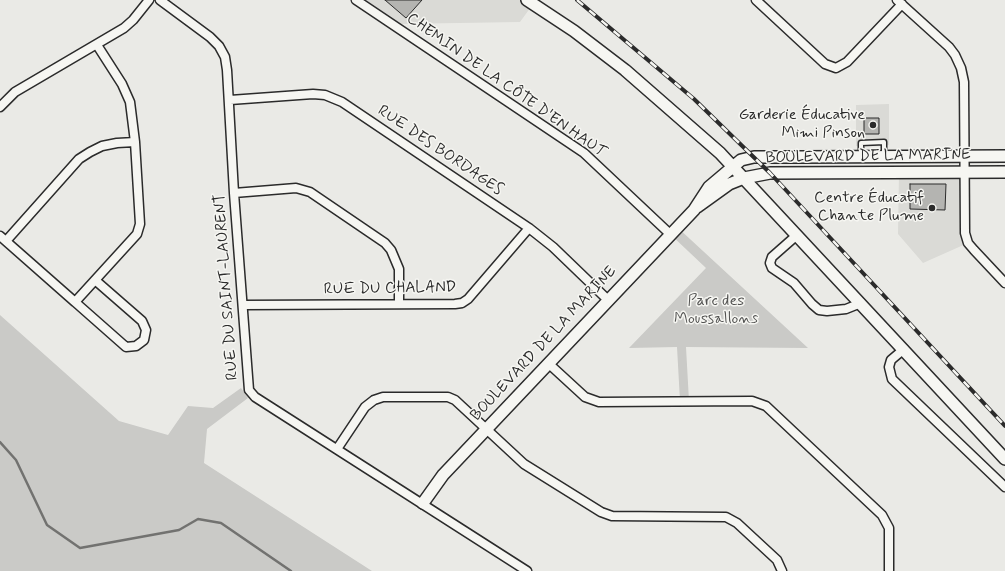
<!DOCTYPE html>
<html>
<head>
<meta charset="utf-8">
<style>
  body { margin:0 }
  canvas { display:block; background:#eaeae6 }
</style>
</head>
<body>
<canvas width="1005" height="571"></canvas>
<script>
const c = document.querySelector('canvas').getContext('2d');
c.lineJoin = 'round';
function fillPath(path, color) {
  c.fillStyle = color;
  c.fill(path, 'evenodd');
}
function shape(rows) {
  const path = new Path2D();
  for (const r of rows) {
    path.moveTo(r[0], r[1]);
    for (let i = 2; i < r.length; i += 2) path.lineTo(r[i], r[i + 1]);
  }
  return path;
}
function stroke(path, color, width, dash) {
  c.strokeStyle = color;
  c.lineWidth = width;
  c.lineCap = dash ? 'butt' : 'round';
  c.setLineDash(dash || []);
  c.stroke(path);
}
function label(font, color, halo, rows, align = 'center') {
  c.font = font + ' Mynerve,sans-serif';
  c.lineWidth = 3;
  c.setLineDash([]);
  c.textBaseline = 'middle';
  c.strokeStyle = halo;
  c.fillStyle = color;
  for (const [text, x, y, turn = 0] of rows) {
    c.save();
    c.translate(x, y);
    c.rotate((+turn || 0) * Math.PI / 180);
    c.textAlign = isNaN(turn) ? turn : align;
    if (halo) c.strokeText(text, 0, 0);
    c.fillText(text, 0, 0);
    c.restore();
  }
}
fillPath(shape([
  [362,0,536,0,520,22,398,24],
  [889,104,889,145,856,146,856,105],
  [965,171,968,243,923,263,898,234,899,172]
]), '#dadad6');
fillPath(shape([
  [677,227,808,348,686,347,689,401,680,401,677,347,629,348,706,268,670,234],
  [0,315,119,421,168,435,188,406,213,408,241,388,248,398,207,429,204,463,372,571,0,571]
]), '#cacac7');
stroke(shape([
  [0,442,16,460,47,525,80,548,179,530,198,519,221,523,291,571]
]), '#727270', 2.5);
const building = shape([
  [385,0,422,0,406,18,385,0],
  [864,118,879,118,879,134,864,134,864,118],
  [910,184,946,184,945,210,910,209,910,184]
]);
fillPath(building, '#b4b4b1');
stroke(building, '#2b2b2b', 1);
const lane = shape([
  [861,155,861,143,884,142,884,155]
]);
const street = shape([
  [160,0,210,37,219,46,225,57,227,70,234,193,249,390,255,397,527,571],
  [356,0,584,153,670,234],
  [756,0,825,64,836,68,847,62,902,4],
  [897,0,949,47,955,55,961,68,964,82,965,233,968,243,974,250,1005,283],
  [230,100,313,94,325,95,342,102,529,228,553,247,608,300],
  [0,107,15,92,124,28,133,20,149,0],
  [234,193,296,188,310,192,385,243,391,250,399,269,399,303],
  [797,235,772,257,770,263,772,268,794,283,812,304,819,310,827,311,846,309,861,303],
  [0,236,75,302,137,234,140,224,135,142,130,102,122,84,97,45],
  [6,241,79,159,90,152,102,146,117,143,135,142],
  [75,302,126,347,136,346,144,340,146,330,142,321,95,280],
  [243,305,455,304,462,303,468,299,529,228],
  [904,349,891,360,889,367,892,379,1005,487],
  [548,363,585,397,599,402,752,401,766,406,882,515,889,528,889,571],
  [337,449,365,407,374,400,383,397,448,397,455,400,524,464,601,512,612,516,726,517,737,523,777,560,782,571]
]);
const secondary = shape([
  [527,0,574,31,625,70,720,153,1005,459],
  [697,207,729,184,744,178,770,173,1005,172],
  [423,503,443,475,694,210,709,187,741,160,754,157,799,157,1005,156]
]);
stroke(lane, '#2b2b2b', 7);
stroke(street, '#2b2b2b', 11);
stroke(secondary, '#2b2b2b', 14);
stroke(lane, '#f6f6f2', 4);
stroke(street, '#f6f6f2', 8);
stroke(secondary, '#f6f6f2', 11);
const rail = shape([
  [577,0,694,99,770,173,1005,426]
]);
stroke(rail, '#2b2b2b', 4);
stroke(rail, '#f6f6f2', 2.5, [8]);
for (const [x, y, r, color] of [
  [873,125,4,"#2b2b2b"],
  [932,208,4,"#2b2b2b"]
]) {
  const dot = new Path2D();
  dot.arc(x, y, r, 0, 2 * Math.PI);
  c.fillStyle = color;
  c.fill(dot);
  stroke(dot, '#f6f6f2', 1.5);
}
label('16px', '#2b2b2b', '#f6f6f2', [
  ["CHEMIN DE LA CÔTE D'EN HAUT",506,86,35],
  ["RUE DES BORDAGES",440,151,34],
  ["BOULEVARD DE LA MARINE",868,157,-1],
  ["RUE DU SAINT-LAURENT",227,287,-94],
  ["RUE DU CHALAND",390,289,-1],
  ["BOULEVARD DE LA MARINE",544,344,-47]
]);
label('16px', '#2b2b2b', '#f6f6f2', [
  ["Garderie Éducative",865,116],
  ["Mimi Pinson",865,134],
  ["Centre Éducatif",924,199],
  ["Chante Plume",924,217]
], 'right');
label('16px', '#535352', '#f6f6f2', [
  ["Parc des",716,302],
  ["Moussallons",716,320]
]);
</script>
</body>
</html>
